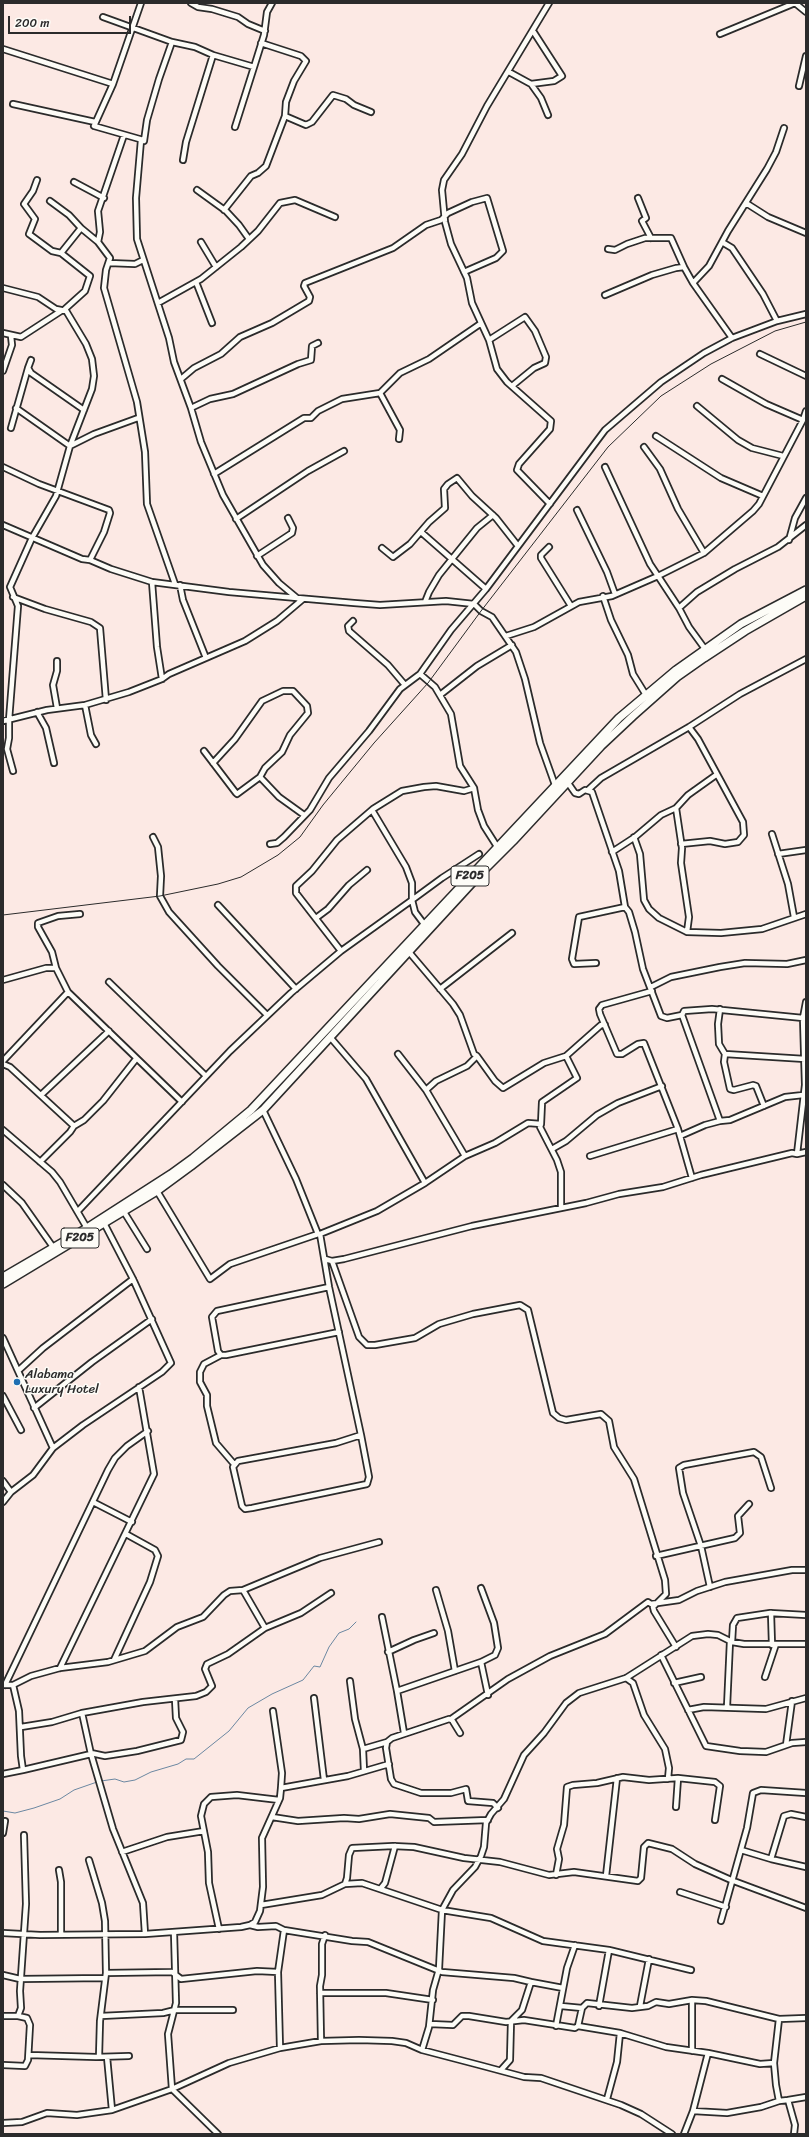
<!DOCTYPE html>
<html>
<head>
<meta charset="utf-8">
<style>
  body { margin:0 }
  #map { position:relative; width:809px; height:2137px; overflow:hidden; background:#fce9e4; font-family:Sriracha,sans-serif }
  canvas { display:block }
  .frame { position:absolute; inset:0; border:4px solid #2b2b2b; pointer-events:none }
  .scale { position:absolute; left:8px; top:16px; width:123px; height:18px; box-sizing:border-box; border:2px solid #2b2b2b; border-top:0; padding-left:5px; font-size:12px; line-height:14px; white-space:nowrap; color:#2b2b2b; -webkit-text-stroke:3px #fdfcf7; paint-order:stroke }
</style>
</head>
<body>
<div id="map">
<canvas width="809" height="2137"></canvas>
<div class="frame"></div>
<div class="scale">200 m</div>
</div>
<script>
const c = document.querySelector('canvas').getContext('2d');
c.lineJoin = 'round';
function shape(rows) {
  const path = new Path2D();
  for (const r of rows) {
    path.moveTo(r[0], r[1]);
    for (let i = 2; i < r.length; i += 2) path.lineTo(r[i], r[i + 1]);
  }
  return path;
}
function stroke(path, color, width, dash) {
  c.strokeStyle = color;
  c.lineWidth = width;
  c.lineCap = dash ? 'butt' : 'round';
  c.setLineDash(dash || []);
  c.stroke(path);
}
function label(font, color, halo, rows, align = 'center') {
  c.font = font + ' Sriracha,sans-serif';
  c.lineWidth = 3;
  c.setLineDash([]);
  c.textBaseline = 'middle';
  c.strokeStyle = halo;
  c.fillStyle = color;
  for (const [text, x, y, turn = 0] of rows) {
    c.save();
    c.translate(x, y);
    c.rotate((+turn || 0) * Math.PI / 180);
    c.textAlign = isNaN(turn) ? turn : align;
    if (halo) c.strokeText(text, 0, 0);
    c.fillText(text, 0, 0);
    c.restore();
  }
}
stroke(shape([
  [101,1781,115,1779,124,1782,135,1780,151,1772,178,1764,186,1759,194,1759,229,1731,248,1708,272,1694,303,1680,314,1666,320,1667,329,1647,339,1633,349,1629,356,1622],
  [3,1811,15,1813,34,1808,60,1799,74,1790,97,1782]
]), '#6b87a1', 1);
const minor = shape([
  [141,3,113,84,94,126,143,140],
  [191,3,198,7,212,9,238,17,248,24,265,31],
  [549,3,487,106,462,154,444,180,442,190,445,222,451,244,467,278,472,303,489,340,497,369,507,382,551,421,550,429,519,464,517,470,550,504],
  [795,3,806,12],
  [103,17,172,42,159,79,147,120,144,141],
  [720,34,795,3],
  [172,42,195,47,213,55,254,67,235,127],
  [261,43,301,56,306,61,294,81,286,102,285,116,306,125,312,122,333,95,346,99,354,105,371,112],
  [3,49,113,84],
  [254,67,264,35,267,12,272,3],
  [509,72,531,84,554,81,562,76,533,31],
  [531,84,541,98,548,115],
  [799,86,806,56],
  [13,104,95,122],
  [124,135,98,211,100,232,98,242,110,258,106,270,104,288,137,402,145,452,147,504,175,584],
  [144,141,141,140,136,198,137,239,169,338,174,362,191,408,201,442,223,495,263,565,279,583,297,598],
  [183,160,186,142,213,55],
  [74,182,104,198],
  [197,190,226,211,239,225,249,239],
  [638,198,646,218,642,221,651,238],
  [50,201,69,215,81,228],
  [746,203,768,217,806,233],
  [224,210,251,176,258,173,266,166,285,116],
  [201,242,216,267],
  [722,242,732,248,763,294,777,321],
  [608,249,615,250,627,244,645,238,671,238,684,267],
  [61,253,81,228,98,242],
  [109,263,135,264,143,260],
  [196,282,212,323],
  [3,288,38,297,56,309,66,311],
  [605,295,652,275,676,268,684,267,693,283],
  [158,303,201,279,241,247,258,231,280,203,295,200,335,217],
  [3,333,21,337,61,311],
  [732,338,693,283,709,266,728,231,767,169,776,152,784,128],
  [489,340,525,317,535,331,546,357,545,363,534,368,512,386],
  [760,354,806,376],
  [31,360,28,368,31,373,84,410],
  [3,371,12,345,11,336],
  [181,379,194,368,221,354,240,337,272,323,309,301,310,297,304,286,305,283,393,248,426,225,441,220,448,213,472,202,487,198,503,251,496,258,464,272],
  [380,393,400,430,399,439],
  [697,406,738,440,752,448,783,456],
  [16,408,70,446,94,434,138,418],
  [191,408,210,399,233,394,298,364,311,360,312,346,318,343],
  [803,420,806,411],
  [11,428,28,368],
  [656,436,721,478,763,496],
  [644,447,660,469,678,509,704,553],
  [3,467,39,484,109,510,110,513,104,532,90,560],
  [214,474,304,418,311,418,318,411,342,399,380,393,400,373,429,359,480,324],
  [577,510,607,572,615,594],
  [236,519,308,471,344,451],
  [3,525,82,559,90,560,111,569,152,582,229,592,354,603,380,605,446,601,474,604,481,611,492,617,516,652,525,679,540,743,555,785],
  [421,532,486,589],
  [789,540,795,518,806,498],
  [549,547,541,555,541,558,571,606],
  [382,548,393,557,410,544,429,522,445,508,444,489,448,484,457,478,472,496,496,518,518,546],
  [257,556,292,533,293,528,288,518],
  [152,582,157,647,162,679],
  [180,585,183,600,206,658],
  [603,596,611,620,628,655,633,674,646,695],
  [13,597,45,609,91,622,100,628,106,700],
  [425,602,429,592,439,575,477,528,493,515],
  [679,608,658,576,704,553,753,511,759,504,803,420,766,404,722,379],
  [353,621,348,626,349,631,388,665,405,685],
  [506,636,534,627,579,602,612,596,658,576,650,564,605,467],
  [705,649,689,627,679,608,697,592,735,569,778,547,806,525],
  [420,674,435,687,451,714,460,766,474,788],
  [440,695,477,666,512,645],
  [85,705,91,735,96,744],
  [57,708,53,685,57,671,57,661],
  [37,712,46,728,54,763],
  [3,721,47,710,85,705,129,692,162,679,169,674,245,641,277,621,303,599],
  [204,751,236,793,237,794,260,777],
  [213,763,235,739,262,701,283,691,293,691,307,706,308,713,290,735,282,752,265,768,260,777,279,797,304,815],
  [13,771,7,749,9,738,9,720,18,606,10,587,32,538,56,496,70,446,92,389,94,376,92,359,86,344,65,309,85,291,90,276,61,253,52,251,29,234,35,219,24,204,33,191,37,180],
  [588,790,601,778,689,727,740,694,806,659],
  [676,808,682,848,681,863,689,917,687,932],
  [372,810,406,867,412,883,412,900,442,878,479,854],
  [772,834,788,884,794,917],
  [153,837,158,847,161,876,160,896,169,912,218,966,267,1015],
  [634,837,640,854,644,900,649,909,659,918,687,932,721,933,762,929,806,914],
  [270,844,277,843,284,837,310,810,329,778,369,731,400,689,420,674,451,630,486,589,605,430,661,382,704,353,732,338,777,321,806,314],
  [681,844,710,841,725,844,738,842,744,835,743,822,698,739,689,727],
  [612,852,635,837,661,815,676,808,688,795,716,775],
  [778,854,806,850],
  [218,905,296,989],
  [316,918,328,909,349,885,367,870],
  [424,924,415,912,412,900,341,951,296,893,296,886,312,871,337,840,373,809,402,791,424,787,436,786,464,791,474,788,478,810,484,826,498,848],
  [409,952,453,1004,460,1015,474,1054,477,1056,467,1066,436,1081,426,1090],
  [596,963,574,964,572,959,579,917,625,907],
  [56,968,52,952,38,927,38,923,58,916,80,914],
  [3,980,46,968,56,968,68,992,182,1102],
  [109,982,206,1076],
  [651,987,671,977,720,967,745,963,787,964,806,960],
  [440,989,512,933],
  [652,991,602,1005,599,1009,600,1014,617,1054,622,1054,638,1044,644,1043,678,1129,692,1178],
  [720,1009,718,1024,719,1044,725,1054,724,1062,730,1089,734,1090,753,1085,756,1086,764,1106],
  [682,1015,720,1121,730,1120,785,1097,803,1095],
  [803,1018,806,1002],
  [398,1054,426,1090,465,1156,425,1183],
  [725,1054,805,1059],
  [477,1056,495,1081,503,1088,544,1063,566,1056,601,1025,605,1025],
  [3,1061,68,992],
  [3,1064,10,1067,74,1126,70,1132,40,1162],
  [41,1095,109,1031],
  [263,1110,296,1179,318,1234,320,1234,329,1287,361,1435,369,1477,367,1484,252,1508,245,1509,242,1506,233,1467,238,1461,336,1443,361,1435],
  [541,1124,542,1102,577,1078,566,1056],
  [74,1126,84,1120,103,1101,136,1059],
  [3,1130,52,1172,60,1182,87,1228],
  [680,1136,705,1125,720,1121],
  [552,1149,566,1141,597,1115,618,1103,662,1086],
  [797,1154,806,1152],
  [465,1156,495,1143,528,1123,541,1124,540,1127,557,1160,561,1172,561,1207],
  [590,1156,678,1129],
  [3,1185,22,1203,53,1247],
  [157,1191,210,1279,230,1264,318,1234],
  [78,1211,230,1051,291,993,341,951],
  [124,1212,147,1249],
  [320,1234,377,1211,425,1183,366,1079,330,1037],
  [325,1259,332,1261,344,1259,472,1226,586,1203,619,1194,663,1187,701,1175,792,1153,797,1154,805,1085,803,1018,712,1009,684,1011,682,1015,667,1018,661,1016,643,969,635,932,629,912,625,907,619,871,592,792,585,790,579,794,575,793,568,783],
  [332,1261,359,1337,367,1345,375,1345,415,1338,439,1324,473,1314,520,1305,528,1310,553,1413,559,1418,566,1420,601,1414,609,1421,614,1447,634,1479,665,1580,666,1594,653,1607,654,1611,676,1647],
  [329,1287,217,1311,212,1317,218,1351,221,1355,226,1355,339,1332],
  [3,1338,53,1448],
  [221,1355,204,1364,200,1372,200,1382,207,1395,207,1406,216,1443,234,1464],
  [19,1370,43,1348,133,1279],
  [3,1396,21,1430],
  [34,1408,92,1362,152,1319],
  [3,1481,11,1492],
  [3,1502,11,1492,33,1475,53,1448,83,1425,162,1372,171,1363,133,1279,104,1223],
  [93,1502,132,1522],
  [656,1556,735,1538,740,1533,738,1516,749,1504],
  [710,1587,701,1546,683,1493,679,1468,684,1465,754,1452,761,1457,771,1488],
  [481,1588,494,1623,498,1648,495,1655,481,1662],
  [243,1590,320,1558,379,1542],
  [436,1590,448,1631,455,1671],
  [771,1613,772,1645],
  [382,1617,397,1691,481,1662,488,1695],
  [732,1642,733,1625,737,1618,770,1613,806,1615],
  [388,1652,414,1640,434,1633],
  [661,1655,706,1746,740,1751,766,1752,792,1743,806,1742],
  [114,1660,150,1582,158,1556,155,1550,126,1534],
  [60,1668,154,1474,139,1387],
  [765,1677,776,1644],
  [626,1678,633,1683,644,1715,665,1749,669,1768,668,1779],
  [350,1681,355,1719,363,1749],
  [674,1683,701,1677],
  [3,1685,13,1685,31,1676,60,1668,108,1662,145,1651,177,1627,203,1617,224,1595,230,1591,243,1590,265,1628],
  [5,1685,108,1470,115,1458,127,1446,148,1431],
  [13,1685,19,1711,21,1756,23,1770,91,1754],
  [397,1691,404,1733],
  [314,1698,324,1780],
  [727,1707,730,1641],
  [688,1710,704,1707,766,1709,806,1698],
  [82,1713,91,1754,113,1829,143,1903,145,1934],
  [451,1719,508,1679,550,1656,605,1634,648,1602,651,1604,679,1600,697,1591,725,1582,792,1570,806,1570],
  [21,1727,52,1722,82,1713,143,1702,196,1696,206,1692,212,1686,205,1669,207,1664,228,1654,265,1628,301,1613,331,1593],
  [460,1733,452,1720,449,1719,392,1738,387,1742,386,1748,391,1779,394,1784,421,1793,451,1793,466,1789,468,1801,493,1803,498,1808],
  [786,1745,792,1701],
  [91,1753,105,1756,137,1751,181,1740,183,1732,176,1718,175,1699],
  [364,1771,363,1749,387,1742],
  [3,1774,23,1770],
  [281,1788,348,1776,389,1764],
  [676,1807,678,1778],
  [272,1817,298,1821,344,1818,359,1819,390,1814,429,1818,434,1822,488,1820],
  [3,1833,5,1821],
  [741,1850,771,1859,806,1867],
  [122,1852,167,1837,204,1831],
  [771,1859,784,1816,791,1814,806,1817],
  [89,1860,102,1903,105,1921,106,1973,100,2021,99,2057],
  [59,1870,61,1882,61,1935],
  [556,1875,559,1859,557,1849,564,1825,567,1787,573,1785,597,1783,623,1777,649,1780,678,1778,715,1782,720,1786,715,1820],
  [606,1876,617,1778],
  [345,1884,347,1878,349,1855,352,1848,393,1846,414,1847,464,1858,500,1862,549,1875,574,1872,638,1881,641,1878,644,1847,648,1843,672,1849,695,1864,731,1880,806,1908],
  [381,1888,385,1883,395,1846],
  [680,1892,726,1907],
  [261,1905,322,1895,345,1884,362,1883,442,1910,491,1918,543,1941,609,1950,691,1970],
  [721,1921,747,1828,753,1793,761,1790,806,1793],
  [250,1925,258,1927,276,1926,284,1930,352,1941,368,1942,442,1972,514,1978,531,1982,522,2010,511,2021,510,2060,501,2070],
  [219,1929,209,1883,208,1852,201,1816,204,1804,211,1797,237,1795,279,1800],
  [174,1932,176,2003,168,2034,172,2089,218,2134],
  [3,1933,40,1935,145,1934,241,1927,250,1925,255,1922,260,1911,263,1887,262,1838,280,1798,281,1788,282,1773,273,1711],
  [278,1972,284,1930],
  [106,1973,172,1972,181,1979,257,1971,278,1972,280,2048],
  [3,1975,20,1979,105,1978],
  [531,1982,563,1988],
  [320,1993,386,1993,433,2000],
  [561,2006,582,2008],
  [599,2006,609,1950],
  [640,2006,649,1959],
  [3,2016,18,2016,21,2008,20,1991,26,1904,24,1835],
  [101,2016,163,2013,175,2010,233,2010],
  [430,2024,453,2025,462,2016,469,2016,506,2022,524,2020,575,2028,578,2026,582,2008,587,2003,632,2008,648,2006,656,2002,669,2004,692,2000,706,2001,779,2019,806,2018],
  [556,2026,567,1968,575,1945],
  [578,2026,620,2033,666,2047,708,2053,693,2111],
  [321,2041,320,1986,322,1975,322,1944,325,1935],
  [422,2050,429,2027,433,1990,439,1969,442,1910,453,1890,475,1867,481,1856,484,1847,486,1823,491,1814,504,1799,524,1755,544,1733,566,1703,579,1693,626,1678,692,1636,708,1634,718,1635,732,1642,744,1644,806,1644],
  [692,2051,692,2000],
  [708,2053,760,2064,774,2063],
  [29,2055,96,2057,129,2056],
  [107,2057,112,2110],
  [3,2065,25,2066,28,2060,30,2025,27,2018,18,2016],
  [607,2099,617,2062,620,2033],
  [788,2100,806,2097],
  [779,2101,788,2100,795,2125,794,2134],
  [3,2123,22,2122,47,2113,77,2115,112,2110,172,2089,229,2063,280,2048,321,2041,359,2040,392,2041,406,2043,422,2050,483,2066,524,2077,541,2078,621,2105,641,2114,672,2134],
  [684,2134,693,2111,727,2113,761,2107,779,2101,776,2085,774,2063,779,2019]
]);
const primary = shape([
  [3,1277,87,1228,171,1174,193,1158,251,1110,619,718,676,670,741,624,806,590],
  [3,1284,157,1191,191,1166,263,1110,483,871,513,841,601,746,633,716,677,677,704,658,745,631,806,596]
]);
stroke(minor, '#2b2b2b', 8);
stroke(primary, '#2b2b2b', 10);
stroke(minor, '#fdfcf7', 4.5);
stroke(primary, '#fdfcf7', 7);
stroke(shape([
  [3,915,160,896,218,884,241,877,278,855,300,837,323,805,374,743,428,683,481,611,608,447,661,396,711,364,775,331,806,322]
]), '#2b2b2b', 1);
for (const [x, y, r, color] of [
  [17,1382,4,"#1f6fb2"]
]) {
  const dot = new Path2D();
  dot.arc(x, y, r, 0, 2 * Math.PI);
  c.fillStyle = color;
  c.fill(dot);
  stroke(dot, '#fdfcf7', 1.5);
}
for (const [x, y, w] of [
  [470,876,38],
  [80,1238,38]
]) {
  const box = new Path2D();
  box.roundRect(x - w / 2, y - 10, w, 20, 3);
  c.fillStyle = '#fdfcf7';
  c.fill(box);
  stroke(box, '#2b2b2b', 1);
}
label('bold 12px', '#2b2b2b', null, [
  ["F205",470,876],
  ["F205",80,1238]
]);
label('13px', '#2b2b2b', '#fdfcf7', [
  ["Alabama",25,1375],
  ["Luxury Hotel",25,1390]
], 'left');
</script>
</body>
</html>
